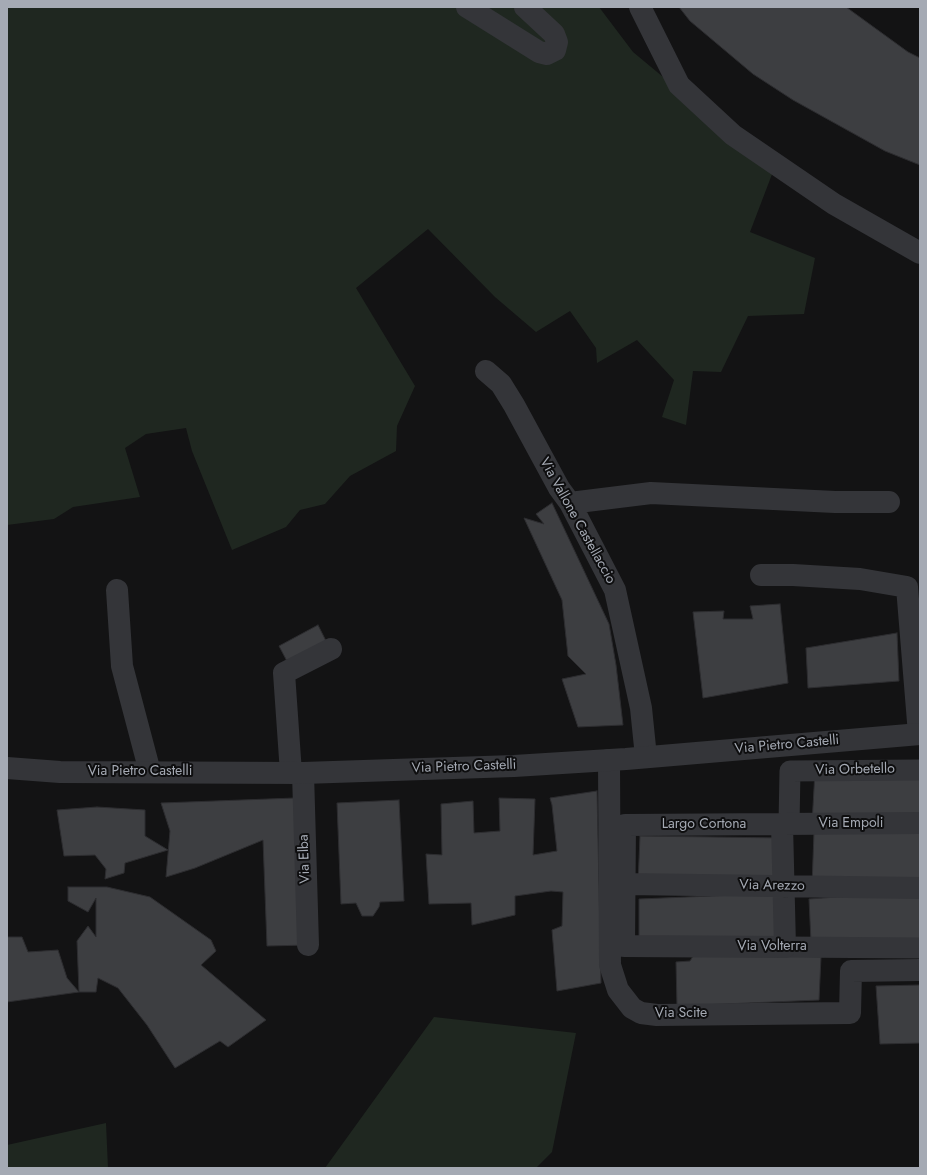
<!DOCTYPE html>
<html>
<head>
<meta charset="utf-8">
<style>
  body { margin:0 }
  #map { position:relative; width:927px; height:1175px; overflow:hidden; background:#131314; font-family:Jost,sans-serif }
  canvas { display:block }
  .frame { position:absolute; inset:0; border:8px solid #a5aab4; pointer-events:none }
</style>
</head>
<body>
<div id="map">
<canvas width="927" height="1175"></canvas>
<div class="frame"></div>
</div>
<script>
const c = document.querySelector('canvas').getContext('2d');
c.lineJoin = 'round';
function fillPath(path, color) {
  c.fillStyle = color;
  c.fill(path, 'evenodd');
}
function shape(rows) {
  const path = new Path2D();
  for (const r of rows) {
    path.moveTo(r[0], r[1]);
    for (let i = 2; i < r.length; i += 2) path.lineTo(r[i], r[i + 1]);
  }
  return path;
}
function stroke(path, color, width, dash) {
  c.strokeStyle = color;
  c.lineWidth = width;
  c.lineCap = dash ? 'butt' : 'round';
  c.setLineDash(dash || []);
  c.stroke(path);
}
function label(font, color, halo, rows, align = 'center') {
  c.font = font + ' Jost,sans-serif';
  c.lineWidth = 4;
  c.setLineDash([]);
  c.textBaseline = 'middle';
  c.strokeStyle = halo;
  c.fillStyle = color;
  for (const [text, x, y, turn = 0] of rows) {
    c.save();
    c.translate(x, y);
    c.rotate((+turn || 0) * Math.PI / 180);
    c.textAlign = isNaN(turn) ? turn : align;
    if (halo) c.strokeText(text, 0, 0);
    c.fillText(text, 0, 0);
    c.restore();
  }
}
fillPath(shape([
  [7,7,599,7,633,52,774,169,750,232,815,258,804,314,748,316,721,372,693,371,686,425,662,417,674,380,637,340,597,363,596,348,570,311,536,332,495,297,428,229,356,288,415,386,397,426,396,451,350,476,325,504,300,510,286,527,232,550,192,451,186,428,146,434,125,448,140,497,73,507,54,519,7,525],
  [434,1017,576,1033,552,1152,536,1168,325,1168],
  [106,1123,108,1168,7,1168,7,1145]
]), '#1f2720');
const building = shape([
  [679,7,846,7,908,52,920,58,920,165,885,151,793,100,753,74,690,21,679,7],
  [552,503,609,624,616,665,623,725,578,727,562,679,586,674,568,656,562,600,524,518,544,524,536,514,552,503],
  [780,604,788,683,703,698,693,612,724,611,723,619,753,619,750,606,780,604],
  [318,625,327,643,289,665,279,646,318,625],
  [897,633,899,681,808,688,806,648,897,633],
  [920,770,920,816,812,824,815,771,920,770],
  [597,791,601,983,557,991,552,930,562,926,563,892,551,891,515,896,515,915,472,925,471,903,429,904,426,854,442,855,441,804,473,801,474,833,500,831,499,798,535,799,533,855,557,851,552,805,550,798,597,791],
  [295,798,308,945,267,946,263,840,195,868,166,877,170,831,161,803,295,798],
  [399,800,404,901,380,902,379,907,373,916,362,916,356,903,341,904,337,803,399,800],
  [97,807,145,810,145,836,168,850,125,863,124,873,105,879,106,869,95,855,64,856,57,810,97,807],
  [920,825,920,888,812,886,814,832,920,825],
  [640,836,782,838,776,879,638,884,640,836],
  [68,887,107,887,150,897,211,940,216,951,201,965,266,1020,228,1047,220,1041,175,1068,147,1025,118,988,98,978,96,992,79,992,77,941,88,926,96,937,96,898,88,912,68,901,68,887],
  [920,891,920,947,811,942,809,899,920,891],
  [784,893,776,941,639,941,639,899,784,893],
  [7,937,22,937,28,952,58,950,67,978,79,992,7,1002,7,937],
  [695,953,821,957,819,1000,677,1006,676,962,690,961,695,953],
  [920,985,920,1043,880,1044,876,986,920,985]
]);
fillPath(building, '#3d3e41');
stroke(building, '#2d2d30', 1);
stroke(shape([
  [789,824,790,771,920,770],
  [785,947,920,948]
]), '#343539', 21);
stroke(shape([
  [467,7,539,52,547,54,555,50,557,42,554,34,525,7],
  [640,7,679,85,733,135,834,204,920,253],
  [486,371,501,384,514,405,559,488,570,503,615,590,641,708,646,757],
  [570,503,651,493,835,502,889,502],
  [761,575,793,575,860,579,907,587,919,734],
  [117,590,122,666,150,772],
  [609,760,610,965,618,990,632,1008,641,1013,657,1015,850,1013,851,971,920,970],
  [291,773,284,673,331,649],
  [303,773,308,945],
  [782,824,785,947,624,946,625,825,782,824,920,823],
  [625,884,920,888]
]), '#343539', 22);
stroke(shape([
  [7,768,60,772,303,773,514,766,626,759,920,734]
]), '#343539', 22);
label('14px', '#a5aab4', '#0e0e0f', [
  ["Via Vallone Castellaccio",577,521,61],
  ["Via Pietro Castelli",787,745,-5],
  ["Via Pietro Castelli",464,767,-2],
  ["Via Orbetello",855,770,-1],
  ["Via Pietro Castelli",140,772],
  ["Via Empoli",851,824],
  ["Largo Cortona",704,825],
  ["Via Elba",305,859,-92],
  ["Via Arezzo",772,886,1],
  ["Via Volterra",772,947],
  ["Via Scite",681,1014]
]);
</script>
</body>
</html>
